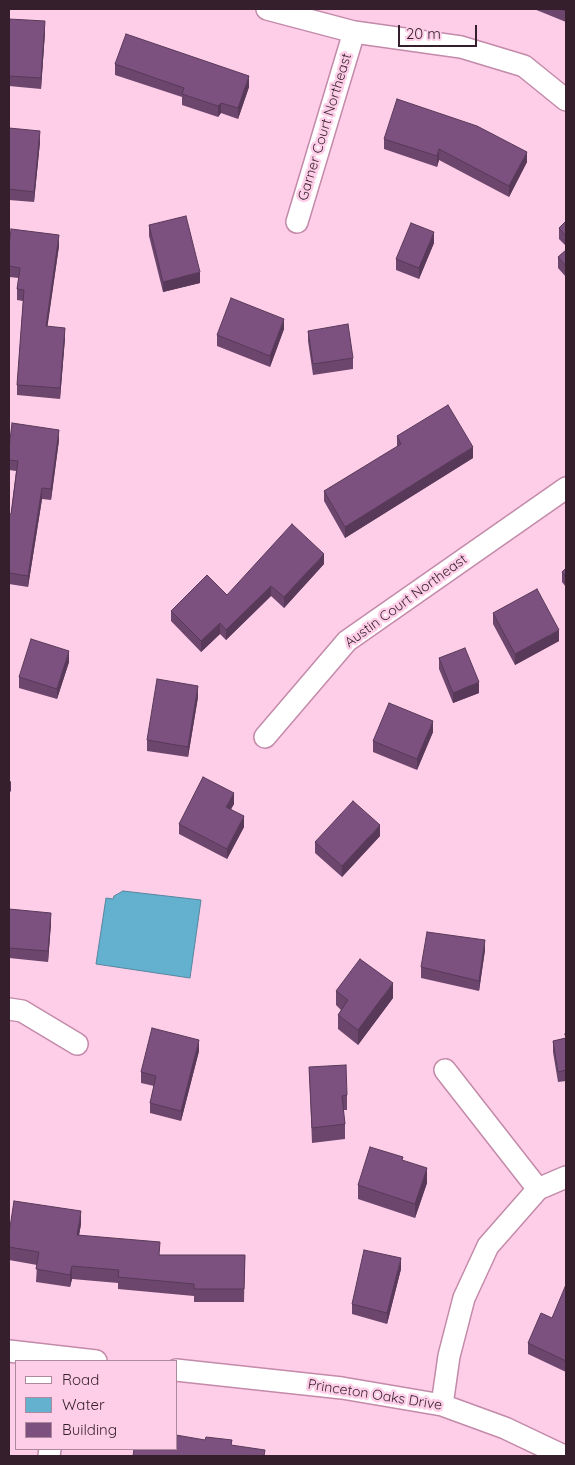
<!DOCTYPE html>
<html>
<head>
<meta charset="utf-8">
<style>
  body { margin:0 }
  #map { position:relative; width:575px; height:1465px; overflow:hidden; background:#fecee8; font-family:Quicksand,sans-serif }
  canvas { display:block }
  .frame { position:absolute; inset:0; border:10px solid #351f2c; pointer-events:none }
  .legend { position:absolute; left:15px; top:1360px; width:162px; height:90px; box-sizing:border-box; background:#fecee8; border:1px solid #ae889d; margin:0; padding:6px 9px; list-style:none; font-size:15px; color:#351f2c }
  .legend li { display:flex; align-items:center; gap:10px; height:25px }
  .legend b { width:25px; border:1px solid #ae889d }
  .scale { position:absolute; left:398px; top:25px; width:79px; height:22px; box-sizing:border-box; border:2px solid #351f2c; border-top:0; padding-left:6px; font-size:15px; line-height:18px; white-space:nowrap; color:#351f2c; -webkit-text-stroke:4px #fecee8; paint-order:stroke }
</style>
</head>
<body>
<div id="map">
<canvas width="575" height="1465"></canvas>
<div class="frame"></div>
<ul class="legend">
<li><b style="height:6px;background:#fff"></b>Road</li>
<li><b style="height:14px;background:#64b1cf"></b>Water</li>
<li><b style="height:14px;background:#7d517f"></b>Building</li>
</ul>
<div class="scale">20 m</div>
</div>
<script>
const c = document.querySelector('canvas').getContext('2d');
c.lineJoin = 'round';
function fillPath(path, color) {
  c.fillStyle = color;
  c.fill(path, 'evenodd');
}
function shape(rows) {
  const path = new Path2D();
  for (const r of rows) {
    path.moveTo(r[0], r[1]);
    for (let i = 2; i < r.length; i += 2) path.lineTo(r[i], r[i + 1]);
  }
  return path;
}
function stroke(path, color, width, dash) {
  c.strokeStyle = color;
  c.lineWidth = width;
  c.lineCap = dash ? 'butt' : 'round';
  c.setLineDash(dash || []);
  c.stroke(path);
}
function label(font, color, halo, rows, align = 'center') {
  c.font = font + ' Quicksand,sans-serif';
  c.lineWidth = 5;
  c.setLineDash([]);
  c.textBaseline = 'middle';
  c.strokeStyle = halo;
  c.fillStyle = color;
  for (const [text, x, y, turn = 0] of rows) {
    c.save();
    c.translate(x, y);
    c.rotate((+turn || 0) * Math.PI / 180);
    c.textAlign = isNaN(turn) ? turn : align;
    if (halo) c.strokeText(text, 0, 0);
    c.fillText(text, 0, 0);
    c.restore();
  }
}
const water = shape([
  [123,891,201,900,190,978,96,964,106,898,113,899,114,896,123,891]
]);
fillPath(water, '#64b1cf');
stroke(water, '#56859e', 1);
const minor = shape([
  [267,9,354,32,461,47,524,66,566,100],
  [297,222,354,32],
  [265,737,347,641,566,488],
  [9,1009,22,1011,77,1044],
  [445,1070,538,1189],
  [9,1351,96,1361],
  [176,1370,342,1388,442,1405,505,1428,564,1456],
  [442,1405,449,1356,464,1298,488,1246,538,1189,566,1177],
  [49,1456,50,1449]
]);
stroke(minor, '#c38aa9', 24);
stroke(minor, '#fff', 21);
fillPath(shape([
  [534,9,566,9,566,22],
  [9,19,45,32,41,89,9,86],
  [115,64,249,87,238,119,221,113,218,117,182,105,182,97,115,75],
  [9,128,40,142,34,202,9,200],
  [384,139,527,162,509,197,439,160,437,167,384,149],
  [566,221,566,246,559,239,559,228],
  [149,225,200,283,163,292,149,236],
  [434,243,419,279,396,270,396,259],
  [59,246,47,327,65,338,60,399,17,395,17,385,23,301,17,300,17,289,19,278,9,277,9,247],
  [566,250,566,277,558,268,558,257],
  [284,329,270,367,217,346,217,335],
  [308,331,353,358,353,369,313,375,308,341],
  [397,436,473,458,345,538,324,501,324,491,397,447],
  [59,440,51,500,42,499,28,587,9,584,9,514,11,514,16,471,9,470,9,449],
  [324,564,284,608,271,596,226,640,220,634,201,652,171,621,171,611,227,595],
  [566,568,566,587,562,582,562,572],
  [493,613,559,641,515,665,493,624],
  [439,658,479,693,453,703,439,669],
  [69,662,57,699,19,688,19,677],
  [198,697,188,757,147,751,147,740],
  [433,732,417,770,373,752,373,741],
  [234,804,231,809,244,827,227,859,179,834,179,824],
  [380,836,342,877,315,853,315,842],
  [9,909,51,923,48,962,9,958],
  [485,950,479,991,421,978,421,967],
  [336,991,393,998,358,1045,338,1029,338,1015,341,1010,336,1005],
  [565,1034,566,1034,566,1081,558,1082,553,1052,553,1041,565,1038],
  [199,1051,181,1121,150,1113,150,1103,154,1086,141,1083,141,1072],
  [309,1067,347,1095,347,1110,343,1110,345,1124,345,1139,312,1143],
  [427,1183,415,1218,358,1199,358,1185],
  [81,1224,79,1235,160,1255,245,1255,244,1302,194,1302,194,1296,118,1289,118,1283,72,1279,70,1287,36,1282,37,1265,9,1260,9,1234],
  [401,1269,387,1324,352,1314,352,1304],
  [566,1288,566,1372,528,1354,528,1343,552,1318]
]), '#6c466d');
fillPath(shape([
  [45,21,45,32,41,89,41,78],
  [249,76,249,87,238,119,238,108],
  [221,103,221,113,218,117,218,106],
  [40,131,40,142,34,202,34,192],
  [439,149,439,160,437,167,437,156],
  [527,152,527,162,509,197,509,186],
  [434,232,434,243,419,279,419,268],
  [59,235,59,246,46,337,46,326],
  [200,272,200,283,163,292,163,282],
  [284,319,284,329,270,367,270,356],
  [65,328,65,338,60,399,60,388],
  [59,430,59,440,51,500,51,489],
  [473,447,473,458,345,538,345,527],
  [42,488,42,499,28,587,28,576],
  [324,554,324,564,284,608,284,597],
  [271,586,271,596,226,640,226,630],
  [220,623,220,634,201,652,201,641],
  [559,630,559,641,515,665,515,654],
  [69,651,69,662,57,699,57,689],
  [479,682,479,693,453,703,453,693],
  [198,686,198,697,188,757,188,747],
  [433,721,433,732,417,770,417,759],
  [11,781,11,791,9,793,9,782],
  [234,793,234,804,226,818,226,807],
  [244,816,244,827,227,859,227,849],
  [380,825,380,836,342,877,342,866],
  [51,913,51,923,48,962,48,951],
  [485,940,485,950,479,991,479,981],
  [393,983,393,998,358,1045,358,1030],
  [199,1040,199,1051,181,1121,181,1111],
  [427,1168,427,1183,415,1218,415,1204],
  [81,1211,81,1224,77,1247,77,1235],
  [401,1258,401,1269,387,1324,387,1313],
  [72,1266,72,1279,70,1287,70,1275]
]), '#583959');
const building = shape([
  [560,9,566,9,566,11,560,9],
  [9,19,45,21,41,78,9,76,9,19],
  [126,34,249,76,238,108,221,103,218,106,182,94,184,88,115,64,126,34],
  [397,99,477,126,527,152,509,186,439,149,437,156,384,139,397,99],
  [9,128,40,131,34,192,9,189,9,128],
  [186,216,200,272,163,282,149,225,186,216],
  [566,221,566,236,559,228,566,221],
  [411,223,434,232,419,268,396,259,411,223],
  [11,229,59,235,46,326,65,328,60,388,17,385,24,290,17,289,20,268,9,266,9,247,11,229],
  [566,250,566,266,558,257,566,250],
  [231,298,284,319,270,356,217,335,231,298],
  [348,324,353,358,313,364,308,331,348,324],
  [448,405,473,447,345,527,324,491,401,444,397,436,448,405],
  [12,423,59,430,51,489,42,488,28,576,9,573,9,514,11,514,18,461,9,460,9,449,12,423],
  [292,524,324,554,284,597,271,586,226,630,220,623,201,641,171,611,207,575,227,595,292,524],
  [566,568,566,577,562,572,566,568],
  [537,589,559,630,515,654,493,613,537,589],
  [31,639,69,651,57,689,19,677,31,639],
  [465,648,479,682,453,693,439,658,465,648],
  [157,679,198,686,188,747,147,740,157,679],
  [389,703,433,721,417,759,373,741,389,703],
  [203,777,234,793,226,807,244,816,227,849,179,824,203,777],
  [353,801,380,825,342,866,315,842,353,801],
  [9,909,51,913,48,951,9,948,9,909],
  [427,932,485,940,479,981,421,967,427,932],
  [360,959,393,983,358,1030,338,1015,348,1000,336,991,360,959],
  [152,1028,199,1040,181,1111,150,1103,156,1076,141,1072,152,1028],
  [565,1034,566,1034,566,1070,558,1072,553,1041,566,1038,565,1034],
  [346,1065,347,1095,342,1096,345,1124,312,1128,309,1067,346,1065],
  [370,1147,403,1157,402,1160,427,1168,415,1204,358,1185,370,1147],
  [14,1201,81,1211,77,1235,160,1242,159,1255,245,1255,244,1289,194,1289,194,1284,118,1277,119,1270,72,1266,70,1275,36,1269,39,1252,9,1247,9,1234,14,1201],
  [364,1250,401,1258,387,1313,352,1304,364,1250],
  [565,1287,566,1288,566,1361,528,1343,541,1313,552,1318,565,1287],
  [176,1435,205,1440,206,1437,232,1440,231,1445,265,1450,264,1456,133,1456,134,1449,176,1449,176,1435]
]);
fillPath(building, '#7d517f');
stroke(building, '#583959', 1);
label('14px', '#351f2c', '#fecee8', [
  ["Garner Court Northeast",325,127,-73],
  ["Austin Court Northeast",406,601,-36],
  ["Princeton Oaks Drive",375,1395,9]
]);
</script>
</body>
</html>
